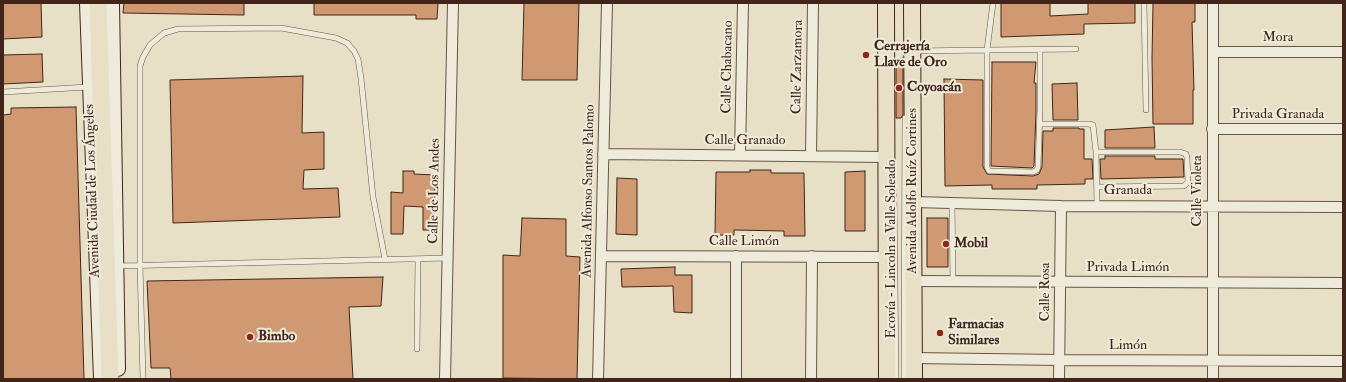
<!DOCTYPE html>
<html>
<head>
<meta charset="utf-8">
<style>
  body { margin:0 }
  #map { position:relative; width:1346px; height:382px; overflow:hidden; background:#e7e0c6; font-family:"IM FELL Double Pica",serif }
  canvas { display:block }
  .frame { position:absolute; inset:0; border:4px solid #41251a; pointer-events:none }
</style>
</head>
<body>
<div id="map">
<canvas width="1346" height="382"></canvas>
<div class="frame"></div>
</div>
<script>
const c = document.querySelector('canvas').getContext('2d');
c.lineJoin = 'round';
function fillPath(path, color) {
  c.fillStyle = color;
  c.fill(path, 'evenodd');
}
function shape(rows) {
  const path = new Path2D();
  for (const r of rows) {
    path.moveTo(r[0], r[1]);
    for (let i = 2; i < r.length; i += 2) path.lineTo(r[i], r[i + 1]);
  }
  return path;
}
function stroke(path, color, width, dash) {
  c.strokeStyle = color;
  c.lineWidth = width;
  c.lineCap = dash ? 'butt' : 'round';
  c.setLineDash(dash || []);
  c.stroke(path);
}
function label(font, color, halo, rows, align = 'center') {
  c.font = font + ' "IM FELL Double Pica",serif';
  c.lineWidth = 4;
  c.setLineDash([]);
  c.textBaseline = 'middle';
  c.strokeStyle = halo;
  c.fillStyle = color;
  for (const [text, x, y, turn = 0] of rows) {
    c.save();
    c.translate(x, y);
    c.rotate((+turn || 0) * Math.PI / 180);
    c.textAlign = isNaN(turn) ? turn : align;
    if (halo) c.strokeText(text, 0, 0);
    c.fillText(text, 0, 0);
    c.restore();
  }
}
const building = shape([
  [3,3,41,3,42,37,3,39,3,3],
  [124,3,244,3,244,15,123,13,124,3],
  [314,3,438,3,437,19,416,19,416,15,314,15,314,3],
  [524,3,579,3,577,80,522,80,524,3],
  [1001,3,1050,3,1050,16,1088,14,1088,3,1135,3,1135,23,1084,24,1084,34,1001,37,1001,3],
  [1153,3,1195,3,1195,22,1192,22,1194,90,1193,90,1193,124,1153,124,1152,58,1153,3],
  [42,54,43,82,3,84,3,55,42,54],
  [903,58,903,115,901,118,896,118,896,59,903,58],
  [992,62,1036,62,1034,83,1036,83,1036,112,1034,166,1032,168,991,166,992,62],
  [303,76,302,133,324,132,324,169,304,170,303,189,338,188,340,217,173,223,170,80,303,76],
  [944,79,983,80,983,167,987,174,1033,176,1039,174,1042,167,1043,131,1053,131,1053,128,1079,128,1079,129,1084,129,1084,159,1092,159,1093,179,1085,179,1085,184,1037,185,1037,189,992,189,992,185,945,186,944,79],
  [1077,83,1078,120,1053,120,1052,84,1077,83],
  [76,107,84,379,3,379,3,115,11,114,11,108,76,107],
  [1154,127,1155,148,1105,148,1105,130,1154,127],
  [1105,156,1155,156,1155,159,1183,159,1184,177,1101,179,1100,159,1105,159,1105,156],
  [750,170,771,170,771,173,804,173,805,236,784,236,784,231,734,230,734,235,715,235,716,172,750,172,750,170],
  [403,171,414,171,414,174,435,175,434,230,423,230,423,207,404,206,403,234,391,234,391,192,403,193,403,171],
  [865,171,865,231,845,231,845,172,865,171],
  [617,178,637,179,637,235,616,234,617,178],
  [522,218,566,219,566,256,580,257,577,379,503,378,503,255,520,256,522,218],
  [927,218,948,218,948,267,927,267,927,218],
  [675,267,675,275,692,275,692,313,674,312,673,286,622,287,621,269,675,267],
  [383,277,381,306,349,307,353,379,171,379,170,368,151,368,147,281,383,277]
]);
fillPath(building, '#d09971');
stroke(building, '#41251a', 1);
const service = shape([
  [1144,3,1146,110],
  [1040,50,1040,109,1038,167,1037,170,1033,172,989,171,987,167,987,50,1076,49],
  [914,51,987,50,993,3],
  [3,92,88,87],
  [1039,124,1089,124,1093,125,1096,152,1097,205],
  [1096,152,1180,152,1186,154,1187,158,1188,182,1184,186,1097,187],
  [894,191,896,379],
  [952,204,953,282],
  [117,266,448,258],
  [417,349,418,259],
  [143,379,140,265,140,66,143,57,150,45,164,33,178,29,281,28,336,38,347,43,354,51,358,59,361,78,373,197,385,259],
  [904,379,905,118]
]);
const minor = shape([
  [1213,52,1343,52],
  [1212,129,1343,129],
  [603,154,887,157],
  [740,155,743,3],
  [811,156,813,3],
  [914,202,1061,206,1343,207],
  [602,256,887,257],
  [914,281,1343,283],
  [913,358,1060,360,1343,361],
  [445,379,453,3],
  [598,379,607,3],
  [736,379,736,256],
  [811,379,812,256],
  [1059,379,1061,206],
  [1213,379,1213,3]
]);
const secondary = shape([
  [87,3,101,379],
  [112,3,118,369]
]);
const primary = shape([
  [886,3,887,379],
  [912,3,914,379]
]);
const trunk = shape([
  [98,3,110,379]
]);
stroke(service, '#6a5445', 6);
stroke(minor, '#6a5445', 12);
stroke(secondary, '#41251a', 16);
stroke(primary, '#41251a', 18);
stroke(trunk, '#41251a', 18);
stroke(service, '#efebda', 5);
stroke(minor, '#efebda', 10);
stroke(secondary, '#efebda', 14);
stroke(primary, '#e7e0c6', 16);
stroke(trunk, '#e7e0c6', 17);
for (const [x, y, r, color] of [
  [866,55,4,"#8f2418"],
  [899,88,4,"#8f2418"],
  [946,244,4,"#8f2418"],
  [940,333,4,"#8f2418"],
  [250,337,4,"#8f2418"]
]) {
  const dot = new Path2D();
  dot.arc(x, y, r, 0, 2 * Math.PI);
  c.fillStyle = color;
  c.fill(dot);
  stroke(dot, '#efebda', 1.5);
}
label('14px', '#41251a', '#efebda', [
  ["Mora",1278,38],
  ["Calle Chabacano",728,67,-89],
  ["Calle Zarzamora",798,67,-89],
  ["Privada Granada",1278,115],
  ["Calle Granado",745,141],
  ["Avenida Ciudad de Los Ángeles",93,191,-92],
  ["Calle de Los Andes",435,191,-89],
  ["Avenida Alfonso Santos Palomo",589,191,-89],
  ["Avenida Adolfo Ruíz Cortines",913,191,-90],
  ["Granada",1128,191],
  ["Calle Violeta",1198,191,-90],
  ["Calle Limón",744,242],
  ["Ecovía - Lincoln a Valle Soleado",892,249,-90],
  ["Privada Limón",1128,268],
  ["Calle Rosa",1046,292,-90],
  ["Limón",1128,346]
]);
label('bold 14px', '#41251a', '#efebda', [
  ["Cerrajería",874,47],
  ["Llave de Oro",874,63],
  ["Coyoacán",907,88],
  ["Mobil",954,244],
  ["Farmacias",948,325],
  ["Similares",948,341],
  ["Bimbo",258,337]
], 'left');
</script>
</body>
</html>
